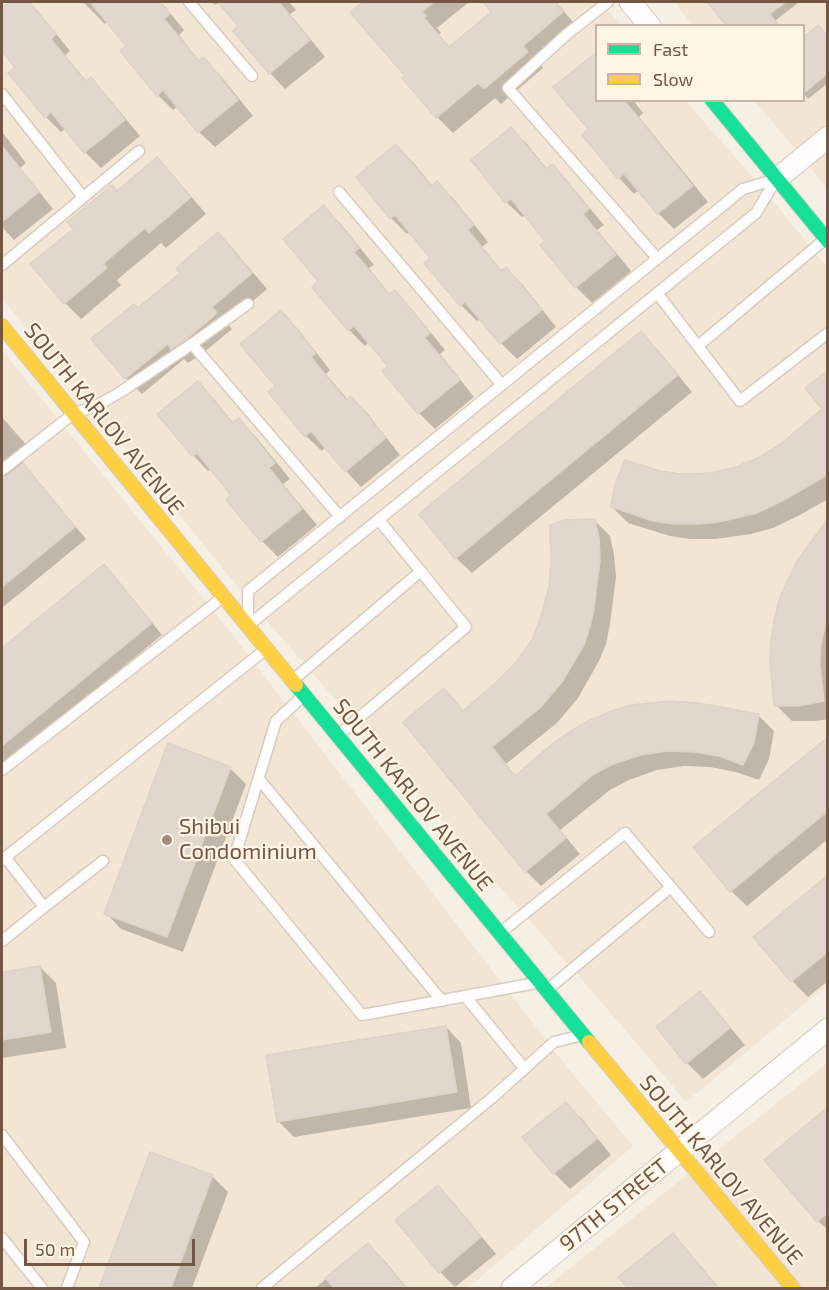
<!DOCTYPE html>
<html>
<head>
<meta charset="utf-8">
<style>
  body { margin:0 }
  #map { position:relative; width:829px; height:1290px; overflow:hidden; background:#f6efe4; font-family:"Exo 2",sans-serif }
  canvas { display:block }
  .frame { position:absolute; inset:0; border:3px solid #745645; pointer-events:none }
  .legend { position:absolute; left:595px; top:24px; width:210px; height:78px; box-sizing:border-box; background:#fff5e5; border:2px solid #c7b5a5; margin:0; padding:8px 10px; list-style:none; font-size:18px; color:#745645 }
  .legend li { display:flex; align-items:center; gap:12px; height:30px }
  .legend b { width:30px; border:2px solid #c7b5a5 }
  .scale { position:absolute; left:24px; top:1239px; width:171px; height:27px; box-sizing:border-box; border:3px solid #745645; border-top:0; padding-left:8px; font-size:18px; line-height:21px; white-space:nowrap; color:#745645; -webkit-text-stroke:4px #fff5e5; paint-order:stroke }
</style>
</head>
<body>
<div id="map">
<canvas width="829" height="1290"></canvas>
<div class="frame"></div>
<ul class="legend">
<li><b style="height:8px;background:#16e098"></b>Fast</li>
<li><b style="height:8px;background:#ffcf43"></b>Slow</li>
</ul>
<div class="scale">50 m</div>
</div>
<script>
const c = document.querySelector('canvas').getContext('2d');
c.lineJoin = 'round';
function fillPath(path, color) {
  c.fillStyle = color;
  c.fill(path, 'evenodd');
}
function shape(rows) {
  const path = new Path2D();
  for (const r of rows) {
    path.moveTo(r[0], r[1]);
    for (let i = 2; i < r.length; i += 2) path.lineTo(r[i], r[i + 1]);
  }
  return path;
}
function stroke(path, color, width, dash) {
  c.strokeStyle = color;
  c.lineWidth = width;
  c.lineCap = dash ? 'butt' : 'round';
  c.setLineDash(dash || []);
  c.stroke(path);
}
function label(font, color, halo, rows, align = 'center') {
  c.font = font + ' "Exo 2",sans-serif';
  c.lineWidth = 4.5;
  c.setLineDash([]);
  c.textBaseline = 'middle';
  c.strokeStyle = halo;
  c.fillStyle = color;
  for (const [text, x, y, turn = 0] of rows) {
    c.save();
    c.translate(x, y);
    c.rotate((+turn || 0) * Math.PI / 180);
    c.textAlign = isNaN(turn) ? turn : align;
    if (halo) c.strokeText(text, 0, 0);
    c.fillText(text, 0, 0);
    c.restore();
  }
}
fillPath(shape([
  [2,2,600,2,621,25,596,26,596,100,686,101,762,188,827,267,827,985,686,1102,622,1026,252,604,2,298],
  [674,2,827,2,827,188,755,101,804,100,804,26,693,25],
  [2,350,228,629,567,1067,633,1146,468,1288,2,1288],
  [827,1063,827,1288,545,1288]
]), '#f2e5d3');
fillPath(shape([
  [11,2,29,2,36,9,70,51,65,55,87,82,90,79,106,95,140,136,101,168,85,152,66,128,61,132,46,117,17,68,2,49,2,9],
  [83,2,161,2,184,30,179,35,200,62,203,59,219,74,253,116,215,147,199,132,178,106,173,110,158,95,129,46,108,22,105,24],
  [211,2,289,2,296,10,290,14,325,57,285,89,270,73,235,31,240,26,220,2,215,5],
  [365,2,469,2,437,28,441,33,439,35,450,48,493,12,492,5,489,2,556,2,578,28,537,62,543,68,501,104,495,98,453,133,437,117,404,78,407,76,352,12],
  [710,2,799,2,775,21,715,7],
  [818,27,828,37,828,83,808,99,804,94,804,39],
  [596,100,633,100,643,113,639,117,708,202,674,229,658,213,639,190,634,194,619,178,590,130],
  [511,129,527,144,548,170,552,166,568,182,604,225,597,230,631,271,592,303,576,287,542,246,547,241,526,215,522,217,506,202],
  [2,132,26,163,20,168,53,209,14,240,2,227],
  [396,146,412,161,433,187,437,183,453,198,488,242,482,247,502,271,506,269,522,284,556,327,517,359,501,343,480,318,477,321,461,305,426,263,432,258,410,232,407,234,391,218,358,177],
  [157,159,173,175,206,214,166,248,161,243,117,280,121,285,81,319,65,303,33,264],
  [324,207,340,223,374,265,369,268,390,295,394,292,410,307,445,350,440,354,474,397,435,429,419,413,384,371,390,367,369,342,365,346,349,330,320,281],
  [218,234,234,250,267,289,227,323,232,329,203,353,188,363,184,359,142,394,126,378,93,339,138,310,182,273],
  [281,313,297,328,330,370,326,374,348,400,351,398,367,413,400,455,361,487,346,471,326,447,322,451,306,436,277,387],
  [641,333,657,349,692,392,472,573,456,558],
  [828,372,828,499,798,516,773,528,751,534,716,539,690,539,670,536,628,523,612,507,660,473,681,475,711,474,737,468,761,458,783,445,825,409],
  [197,383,213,398,234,424,239,420,255,436,290,479,283,484,317,525,278,557,262,541,228,500,233,495,212,469,208,471,193,455],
  [2,417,29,448,18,457,24,464,23,465,34,477,86,539,2,608],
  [594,520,610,536,614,554,616,577,610,624,606,644,599,661,578,698,557,723,506,764,516,776,758,715,774,731,769,759,759,780,736,772,710,767,684,766,657,770,629,780,610,790,560,830,580,854,541,886,526,871,444,690,464,712,503,678,519,661,534,639],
  [828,525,828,719,816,721,792,721,776,705],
  [103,566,115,577,162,635,16,755,2,773,2,650],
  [828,738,828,839,747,906,731,891],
  [230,768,246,784,183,952,121,929,106,913],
  [828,877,828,981,808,997,792,981,756,937],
  [40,967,56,983,66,1048,2,1058,2,974],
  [699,993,715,1009,745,1045,703,1079,687,1063,658,1027],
  [446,1027,461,1043,471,1108,294,1137,278,1121],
  [566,1104,582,1119,611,1155,570,1189,554,1173,525,1137],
  [828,1109,828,1230,818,1221],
  [151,1154,213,1177,228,1192,192,1288,100,1288],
  [438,1187,453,1202,496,1254,455,1287,440,1272],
  [673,1235,688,1251,719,1288,629,1288,620,1277],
  [368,1245,384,1260,407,1288,315,1288]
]), '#0003');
const building = shape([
  [9,2,29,2,56,34,51,39,85,81,91,77,125,120,84,153,51,112,45,118,8,73,15,68,2,51,2,7,9,2],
  [90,2,160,2,170,14,164,19,199,61,204,57,238,100,198,133,163,90,157,96,120,51,126,46,90,2],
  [218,2,279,2,310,40,269,74,233,31,238,26,218,2],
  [363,2,434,2,422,12,427,16,424,18,449,47,491,12,483,2,555,2,563,12,523,46,528,52,484,89,478,83,436,118,402,78,405,76,350,12,363,2],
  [707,2,786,2,770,14,779,26,727,26,707,2],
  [818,25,828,36,828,73,804,93,804,37,818,25],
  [597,52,597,100,624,100,693,186,657,214,624,174,618,179,582,135,588,129,553,87,597,52],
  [511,127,546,169,553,164,589,209,583,214,616,255,575,288,540,245,545,241,511,199,505,203,471,160,511,127],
  [396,144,431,186,437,181,474,225,468,230,501,271,506,267,542,310,500,344,465,302,460,306,424,263,430,258,395,215,390,219,356,177,396,144],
  [2,146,39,192,2,222,2,146],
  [157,157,191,197,149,233,145,228,103,264,107,268,64,304,30,264,73,229,67,222,112,185,117,191,157,157],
  [324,205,359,248,354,252,389,294,395,290,430,333,425,338,460,380,418,414,382,371,388,366,354,326,348,331,312,287,318,281,283,239,324,205],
  [218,232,252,273,212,307,217,313,188,338,171,349,168,344,125,379,91,339,134,304,138,308,180,273,176,268,218,232],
  [281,310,316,353,311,357,346,400,351,396,386,438,345,472,311,431,305,437,268,392,275,386,240,344,281,310],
  [641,331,678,375,455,559,419,514,641,331],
  [828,370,828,474,822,478,782,501,757,513,719,522,699,524,673,524,653,521,611,507,615,484,625,460,660,471,681,474,710,473,736,467,760,457,782,443,822,409,805,388,828,370],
  [198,381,232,423,239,418,275,463,269,468,302,509,261,542,226,500,231,495,197,453,192,456,157,414,198,381],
  [23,463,75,527,2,587,2,477,7,476,23,463],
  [595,519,599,538,600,561,594,608,590,627,584,645,562,682,541,707,492,747,515,776,552,744,571,731,588,721,612,711,632,705,670,701,698,703,759,714,754,743,743,765,719,756,694,752,667,751,641,755,613,764,594,774,546,814,566,838,525,872,403,722,444,688,463,711,502,677,518,660,533,638,542,613,549,586,551,562,550,525,564,520,595,519],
  [828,519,828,613,821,643,820,664,824,701,799,706,774,706,770,662,771,641,775,616,780,597,797,561,828,519],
  [104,564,152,623,2,746,2,648,104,564],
  [828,737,828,811,730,892,693,847,828,737],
  [168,743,231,767,167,937,104,914,168,743],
  [828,875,828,952,791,982,753,937,828,875],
  [40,966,51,1032,2,1040,2,972,40,966],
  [700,991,730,1028,686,1064,656,1027,700,991],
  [446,1026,457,1092,277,1122,266,1055,446,1026],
  [566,1102,597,1139,553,1174,522,1137,566,1102],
  [828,1107,828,1213,817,1222,764,1160,828,1107],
  [150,1152,213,1175,171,1288,99,1288,150,1152],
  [438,1185,481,1237,439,1273,395,1220,438,1185],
  [673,1233,718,1288,628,1288,618,1277,673,1233],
  [368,1243,406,1288,334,1288,325,1278,368,1243]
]);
fillPath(building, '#e2d7cc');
stroke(building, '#dfd2c6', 1.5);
const lane = shape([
  [189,2,252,76],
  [608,2,567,34,508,88,657,258],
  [2,94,83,197],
  [339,192,502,385],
  [2,265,139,151],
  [657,293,740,401,828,333],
  [192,344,248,304],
  [698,346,824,240],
  [2,470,73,414,98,405,122,391,192,344,340,517],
  [248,617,248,591,743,189,773,180],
  [250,624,756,213,775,181],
  [293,680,421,571],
  [303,696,276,721,234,859,362,1015,536,983],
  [340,734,466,627,379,520],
  [2,770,223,597],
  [259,779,442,1001],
  [2,860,266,649],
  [44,907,103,861],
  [500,933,625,833,709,932],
  [2,941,44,907,5,857],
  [547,990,671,887],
  [465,996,524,1068],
  [2,1135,84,1242,67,1288],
  [2,1238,42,1288],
  [262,1288,493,1097,554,1042,579,1036]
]);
const street = shape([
  [630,2,650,26],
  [777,179,828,137],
  [512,1288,828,1029]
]);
const fast = shape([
  [712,100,828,241],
  [296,685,589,1042]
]);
const slow = shape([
  [2,326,296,685],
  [589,1042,793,1288]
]);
stroke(lane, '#d7ccc3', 13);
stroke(street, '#d7ccc3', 23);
stroke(fast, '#d6cbc1', 16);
stroke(slow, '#d6cbc1', 16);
stroke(lane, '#fefdfb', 10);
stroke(street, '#fefdfb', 21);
stroke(fast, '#16e098', 14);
stroke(slow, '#ffcf43', 14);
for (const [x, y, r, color] of [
  [167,840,6,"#a28c7d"]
]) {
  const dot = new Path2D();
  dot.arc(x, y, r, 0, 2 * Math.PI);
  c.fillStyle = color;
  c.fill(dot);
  stroke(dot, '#fff5e5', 2);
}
label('22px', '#745645', '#fff5e5', [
  ["SOUTH KARLOV AVENUE",104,419,51],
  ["SOUTH KARLOV AVENUE",413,795,51],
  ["SOUTH KARLOV AVENUE",721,1170,50],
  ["97TH STREET",614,1205,-39]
]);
label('22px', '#745645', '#fff5e5', [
  ["Shibui",179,827],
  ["Condominium",179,852]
], 'left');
</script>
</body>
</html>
